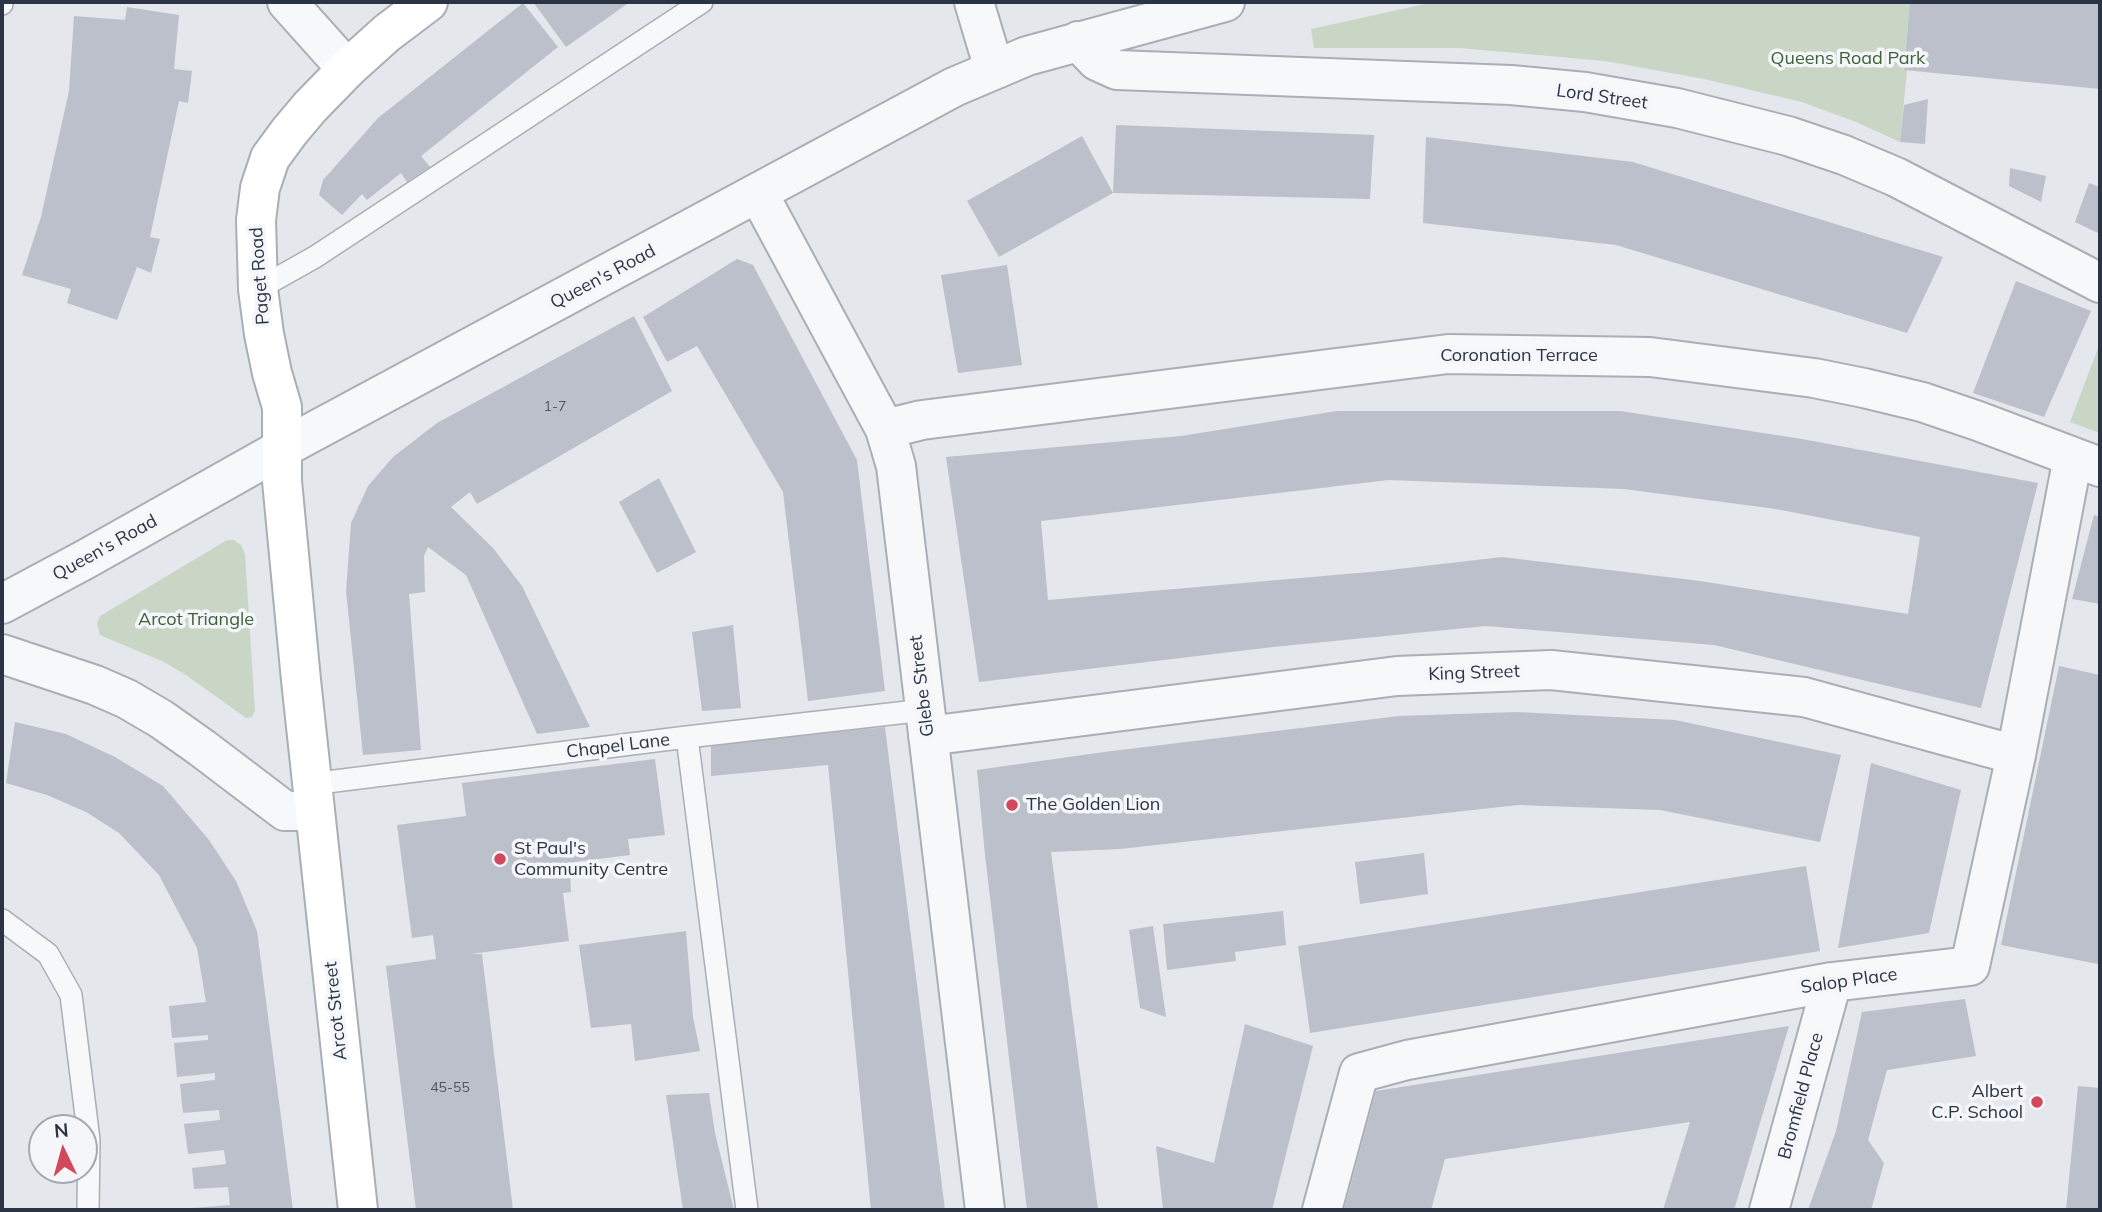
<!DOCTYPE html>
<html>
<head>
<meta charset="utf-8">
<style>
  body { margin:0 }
  #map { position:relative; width:2102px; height:1212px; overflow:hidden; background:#e4e7ec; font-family:Mulish,sans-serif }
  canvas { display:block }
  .frame { position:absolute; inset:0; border:4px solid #2b3445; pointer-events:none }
  .north { position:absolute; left:28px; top:1114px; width:70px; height:70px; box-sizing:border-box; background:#f4f6f9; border:2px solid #a4a8b1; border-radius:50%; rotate:355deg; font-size:19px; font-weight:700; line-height:28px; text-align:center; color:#2b3445 }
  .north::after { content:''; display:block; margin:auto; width:24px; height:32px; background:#d1495b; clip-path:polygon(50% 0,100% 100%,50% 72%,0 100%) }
</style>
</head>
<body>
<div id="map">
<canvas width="2102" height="1212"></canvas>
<div class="frame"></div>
<div class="north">N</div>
</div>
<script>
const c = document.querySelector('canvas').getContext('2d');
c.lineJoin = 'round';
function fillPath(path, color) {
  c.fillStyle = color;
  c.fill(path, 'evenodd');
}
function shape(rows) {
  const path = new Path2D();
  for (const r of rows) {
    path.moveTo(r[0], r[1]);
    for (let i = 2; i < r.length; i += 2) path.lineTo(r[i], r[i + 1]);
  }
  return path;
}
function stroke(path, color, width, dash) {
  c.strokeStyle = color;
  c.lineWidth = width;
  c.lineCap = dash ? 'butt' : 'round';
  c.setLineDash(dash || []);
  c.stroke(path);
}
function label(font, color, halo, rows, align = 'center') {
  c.font = font + ' Mulish,sans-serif';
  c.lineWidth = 7;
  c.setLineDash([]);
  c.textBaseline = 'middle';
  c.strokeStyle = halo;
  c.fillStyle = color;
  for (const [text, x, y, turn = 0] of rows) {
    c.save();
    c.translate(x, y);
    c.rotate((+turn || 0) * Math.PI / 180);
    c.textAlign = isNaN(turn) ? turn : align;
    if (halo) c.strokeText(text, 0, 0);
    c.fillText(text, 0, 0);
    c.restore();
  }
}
fillPath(shape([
  [1434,2,1910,2,1904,69,1907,70,1900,142,1856,122,1802,102,1704,79,1605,61,1460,48,1314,48,1311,29],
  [2100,343,2100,433,2070,422],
  [227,540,234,540,241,545,245,554,255,711,252,717,246,718,186,675,164,662,100,635,97,624,100,616]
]), '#c9d6c5');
fillPath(shape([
  [533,2,630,2,566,47],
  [1910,2,2100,2,2100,89,1904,70],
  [523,3,558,47,421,156,430,167,407,182,401,173,367,200,362,194,342,215,319,195,323,180,378,118],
  [127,7,179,15,174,69,192,71,188,103,179,101,150,237,160,239,151,273,137,267,117,320,67,303,71,289,22,275,41,217,69,91,74,16,125,20],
  [1928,99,1925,144,1900,142,1904,105],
  [1116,125,1374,135,1370,199,1113,193,999,257,967,201,1082,136,1113,193],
  [1426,137,1633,162,1943,257,1907,333,1616,245,1423,223],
  [2010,168,2046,176,2041,202,2009,186],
  [2089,183,2100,187,2100,234,2075,222],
  [737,259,753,265,857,460,885,691,808,701,783,492,697,346,667,362,643,317],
  [1007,265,1022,365,958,373,941,275],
  [2016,281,2091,311,2044,417,1973,393],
  [634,316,672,391,477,504,470,492,451,507,493,548,522,586,590,727,537,734,466,575,428,547,424,556,425,592,409,594,421,750,363,755,346,591,351,523,368,486,393,457,437,423],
  [1337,411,1620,411,1802,439,2038,483,1981,708,1714,645,1486,626,1273,647,979,682,946,457,1181,436],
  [1389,480,1624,489,1776,509,1920,537,1908,614,1700,581,1502,557,1381,571,1048,600,1041,521],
  [659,478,696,552,657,573,619,502],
  [2094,515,2100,517,2100,604,2072,599],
  [733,625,741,708,702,711,692,632],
  [2059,666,2100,675,2100,954,2098,964,2001,945],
  [1517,712,1675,720,1841,755,1820,842,1660,810,1518,805,1120,849,1051,852,1098,1210,1027,1210,985,855,977,770,1104,752,1399,716],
  [15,722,66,734,115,757,163,786,209,840,236,881,257,931,293,1210,193,1210,193,1208,230,1205,228,1187,194,1189,192,1168,226,1164,224,1150,188,1154,184,1124,220,1120,219,1110,183,1113,180,1084,215,1080,215,1073,177,1077,174,1043,208,1040,208,1035,172,1038,169,1006,206,1002,197,948,159,875,119,833,86,812,47,795,6,783],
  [885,727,945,1210,871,1210,828,765,711,776,711,745],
  [655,759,665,835,628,839,630,855,567,863,570,873,571,892,563,893,569,941,471,954,482,954,513,1210,416,1210,386,966,436,959,433,935,412,938,397,825,466,816,462,783],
  [1871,763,1961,790,1929,933,1838,948],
  [1424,853,1428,894,1360,904,1355,862],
  [1806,866,1820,951,1310,1033,1298,946],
  [1283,911,1286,945,1235,952,1236,961,1167,970,1163,924],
  [1153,926,1166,1017,1140,1008,1129,930],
  [686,931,693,1017,700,1051,635,1061,631,1024,591,1028,579,945],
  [1965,999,1976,1056,1887,1070,1868,1140,1884,1163,1871,1210,1808,1210,1836,1131,1862,1012],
  [1245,1024,1313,1046,1272,1210,1163,1210,1156,1146,1214,1163],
  [1789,1026,1734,1210,1663,1210,1690,1122,1445,1159,1431,1210,1344,1210,1376,1091],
  [2078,1086,2100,1088,2100,1210,2066,1210],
  [709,1093,715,1133,734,1210,683,1210,666,1095]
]), '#bbc0ca');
const lane = shape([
  [2,4,2,2],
  [258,289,315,257,702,2],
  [687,737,747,1210],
  [311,784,687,737,925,710],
  [2,920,48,954,71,995,89,1140,88,1210]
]);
const street = shape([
  [287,2,347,69],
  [974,2,994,69],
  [1078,41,1097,61,1117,70,1511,85,1585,92,1677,108,1788,136,1844,155,1896,177,2100,283],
  [758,193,885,429,896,466,985,1210],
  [885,429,922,420,1448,354,1650,357,1814,378,1864,388,1922,402,1978,421,2100,467],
  [2,604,86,559,283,448,954,87,1027,56,1225,2],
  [2,654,95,685,127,699,161,719,202,748,285,811,314,811],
  [928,736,1397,676,1551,670,1804,697,2016,755],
  [1322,1210,1359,1073,1407,1060,1832,982,1970,966,2016,755,2073,457],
  [1769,1210,1832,982]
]);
const secondary = shape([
  [358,1210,301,680,282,481,282,407,272,373,264,334,258,289,256,220,260,188,270,158,289,132,310,107,347,69,387,33,428,2]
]);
stroke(lane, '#a9aeb7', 24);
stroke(street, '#a9aeb7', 42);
stroke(secondary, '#a9aeb7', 42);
stroke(lane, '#f7f8fa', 21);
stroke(street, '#f7f8fa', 38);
stroke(secondary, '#fff', 38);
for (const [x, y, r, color] of [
  [1012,805,7,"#d1495b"],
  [500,859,7,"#d1495b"],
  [2037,1102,7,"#d1495b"]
]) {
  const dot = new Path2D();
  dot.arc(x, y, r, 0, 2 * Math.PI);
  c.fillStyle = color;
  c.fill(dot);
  stroke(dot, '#f4f6f9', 2.5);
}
label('14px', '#4f5766', null, [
  ["1-7",555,407],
  ["45-55",450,1088]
]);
label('18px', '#3f6138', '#f4f6f9', [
  ["Queens Road Park",1848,59],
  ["Arcot Triangle",196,620]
]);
label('18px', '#2b3445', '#f4f6f9', [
  ["Lord Street",1602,97,8],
  ["Paget Road",260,276,-94],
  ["Queen's Road",603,277,-28],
  ["Coronation Terrace",1519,356],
  ["Queen's Road",105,548,-29],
  ["King Street",1474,673,-2],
  ["Glebe Street",922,686,-97],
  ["Chapel Lane",618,746,-7],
  ["Salop Place",1849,981,-8],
  ["Arcot Street",336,1011,-96],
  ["Bromfield Place",1801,1096,-75]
]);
label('18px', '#2b3445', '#f4f6f9', [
  ["The Golden Lion",1026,805],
  ["St Paul's",514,849],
  ["Community Centre",514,870],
  ["Albert",2023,1092,"right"],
  ["C.P. School",2023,1113,"right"]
], 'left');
</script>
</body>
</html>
